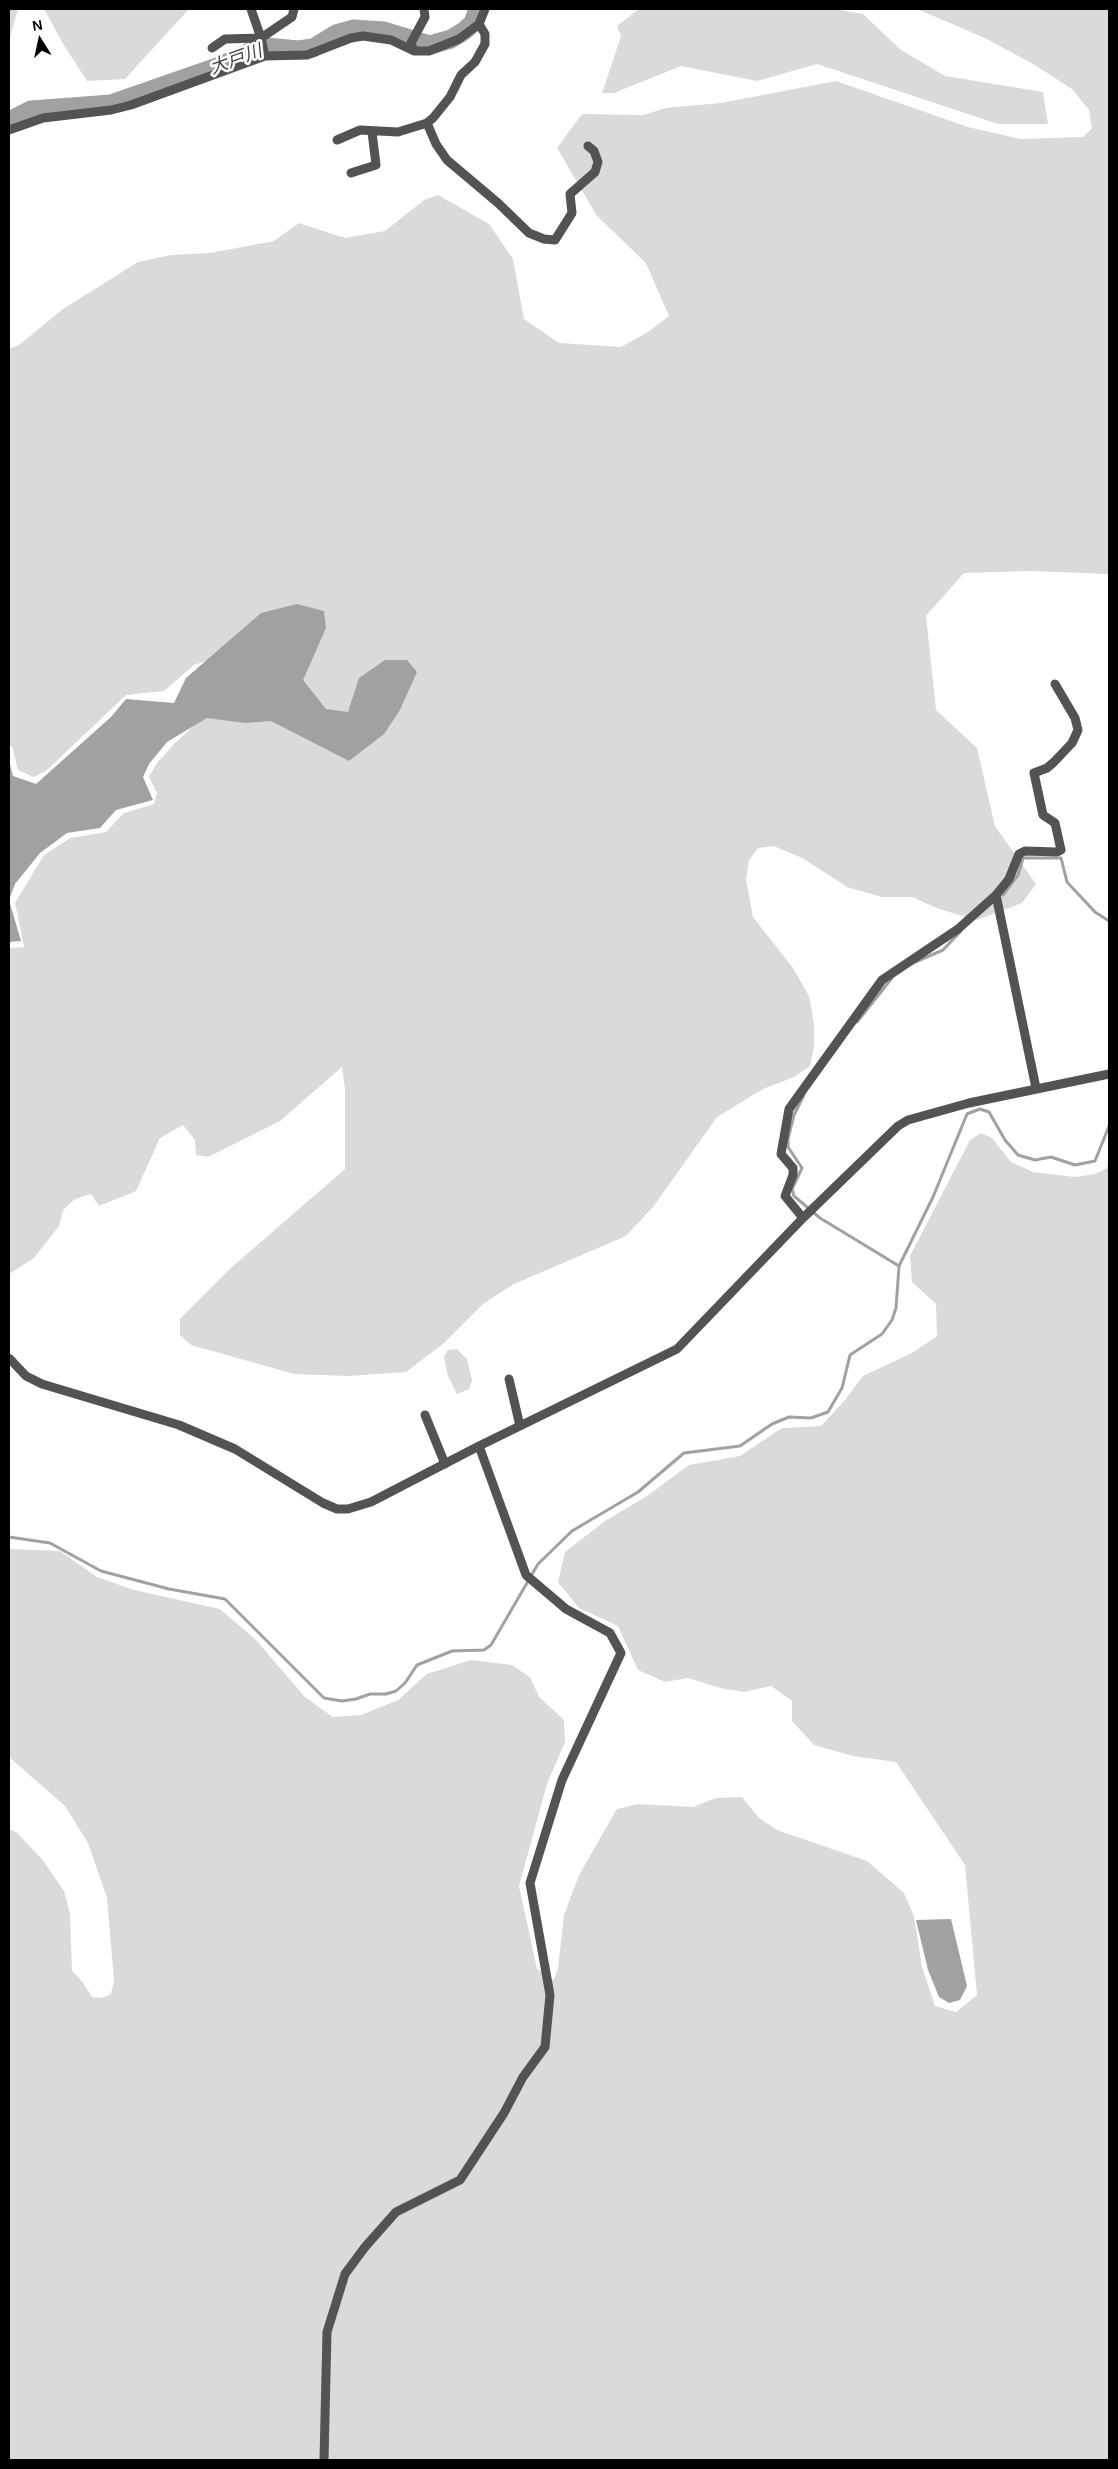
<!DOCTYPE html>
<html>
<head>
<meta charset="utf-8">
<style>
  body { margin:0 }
  #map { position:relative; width:1118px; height:2469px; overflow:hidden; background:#fff; font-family:Helvetica,sans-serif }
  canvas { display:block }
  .frame { position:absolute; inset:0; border:10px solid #000; pointer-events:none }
  .north { position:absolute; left:15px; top:15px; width:50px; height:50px; -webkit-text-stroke:4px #fff; paint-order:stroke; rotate:350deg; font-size:14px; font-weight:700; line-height:20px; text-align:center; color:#000 }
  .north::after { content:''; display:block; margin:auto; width:18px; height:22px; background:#000; clip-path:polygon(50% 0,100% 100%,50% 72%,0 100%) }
</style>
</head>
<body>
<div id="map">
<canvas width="1118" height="2469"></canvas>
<div class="frame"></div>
<div class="north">N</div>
</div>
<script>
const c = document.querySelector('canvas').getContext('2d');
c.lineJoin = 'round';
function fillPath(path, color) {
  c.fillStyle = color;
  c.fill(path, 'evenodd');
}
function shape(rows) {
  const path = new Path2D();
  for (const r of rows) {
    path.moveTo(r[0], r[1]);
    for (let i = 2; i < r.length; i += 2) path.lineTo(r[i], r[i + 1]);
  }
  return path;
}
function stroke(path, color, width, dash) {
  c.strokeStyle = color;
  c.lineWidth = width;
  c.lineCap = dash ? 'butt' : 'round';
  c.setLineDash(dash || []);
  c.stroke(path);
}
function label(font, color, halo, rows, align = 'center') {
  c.font = font + ' Helvetica,"Noto Sans JP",sans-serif';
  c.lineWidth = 5;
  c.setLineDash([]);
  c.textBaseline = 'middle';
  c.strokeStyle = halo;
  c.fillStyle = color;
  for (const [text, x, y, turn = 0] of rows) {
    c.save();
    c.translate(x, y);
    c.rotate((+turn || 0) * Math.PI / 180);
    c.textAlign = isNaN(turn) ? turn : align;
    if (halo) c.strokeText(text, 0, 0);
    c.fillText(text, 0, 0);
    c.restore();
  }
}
fillPath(shape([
  [9,9,18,9,9,41],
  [44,9,189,9,125,79,87,81,62,42],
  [639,9,835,9,863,14,901,50,945,76,1043,92,1048,124,998,124,817,64,757,81,681,66,614,93,602,93,621,36,617,26],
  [917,9,1109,9,1109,574,1031,571,964,573,926,616,936,710,977,748,995,826,1036,884,1022,903,977,920,939,909,912,897,882,897,847,887,804,859,774,846,758,848,749,860,746,879,753,917,793,968,809,996,814,1024,814,1047,810,1066,794,1077,763,1089,717,1117,653,1207,626,1236,514,1284,483,1304,443,1344,406,1372,348,1376,294,1374,191,1345,180,1335,180,1319,232,1267,345,1169,345,1089,342,1067,280,1121,208,1157,196,1155,195,1140,183,1125,160,1138,136,1191,99,1206,91,1194,75,1199,63,1210,59,1226,34,1258,9,1274,9,948,24,947,15,903,44,855,70,838,106,832,124,813,154,804,157,793,149,777,157,763,174,744,236,687,232,652,194,665,164,691,126,695,46,771,34,777,18,770,12,746,9,745,9,349,19,345,63,309,138,262,171,255,210,253,274,241,299,223,345,238,385,231,424,200,438,195,489,224,513,259,524,319,559,343,621,347,648,332,669,316,646,263,597,216,557,148,582,114,644,115,665,108,721,103,836,81,968,127,1021,139,1083,137,1092,128,1089,110,1072,89,1033,64,985,38],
  [981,1133,992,1138,1011,1162,1033,1172,1075,1177,1095,1174,1107,1168,1109,1156,1109,2460,9,2460,9,1829,17,1833,42,1859,64,1891,70,1914,72,1971,82,1981,92,1997,102,1998,111,1994,114,1981,107,1898,88,1843,65,1806,9,1757,9,1549,60,1551,97,1577,134,1590,220,1609,256,1640,305,1697,333,1717,361,1715,398,1700,427,1674,471,1660,512,1665,530,1677,539,1697,564,1720,565,1742,547,1784,519,1886,537,1969,554,1980,558,1968,564,1915,579,1875,617,1809,638,1804,693,1807,716,1798,742,1797,759,1818,777,1830,867,1861,904,1893,914,1916,922,1967,935,2006,956,2012,977,1995,965,1865,896,1762,853,1756,814,1745,792,1721,792,1701,771,1686,744,1692,720,1688,688,1678,665,1682,638,1670,618,1626,579,1608,558,1582,565,1552,605,1521,647,1496,689,1465,740,1456,782,1428,821,1426,845,1400,863,1376,912,1353,937,1336,936,1304,912,1282,910,1256,970,1140],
  [457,1349,467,1359,472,1380,469,1389,457,1394,448,1376,444,1357,448,1350]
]), '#dadada');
fillPath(shape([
  [297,604,324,611,326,628,303,680,326,709,348,712,359,678,385,660,407,660,417,672,400,710,384,734,349,761,271,721,245,723,207,718,167,742,149,764,143,777,153,800,116,810,100,828,67,833,40,853,15,884,9,900,21,941,9,942,9,760,13,776,36,784,111,717,126,699,174,703,186,678,261,613],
  [951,1919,967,1986,960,2000,949,2003,939,1997,928,1970,916,1920]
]), '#a1a1a1');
stroke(shape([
  [1003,895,1018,875,1023,858,1061,858,1067,882,1095,912,1109,921],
  [913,963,943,950,961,931],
  [857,1022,892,978],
  [804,1095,794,1115,788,1139,788,1147,802,1168,792,1189,794,1196,820,1218,899,1266],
  [9,1537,50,1543,101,1571,169,1589,225,1599,324,1698,342,1701,356,1699,370,1694,386,1694,396,1691,405,1683,417,1665,452,1651,484,1650,491,1645,538,1564,572,1531,638,1492,684,1453,740,1446,772,1424,789,1417,811,1418,828,1412,842,1388,850,1355,882,1334,892,1320,896,1308,899,1266,933,1197,967,1114,980,1109,989,1112,1005,1140,1018,1155,1035,1160,1051,1157,1075,1165,1095,1161,1109,1126]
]), '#a1a1a1', 3);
stroke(shape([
  [9,121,31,110,111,104,220,66,258,48,267,47,298,50,313,48,336,34,354,29,384,31,430,45,451,39,464,31,473,23,478,9]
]), '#a1a1a1', 19);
stroke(shape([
  [212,48,225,39,261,38,251,9],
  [414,51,411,43,425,17,424,9],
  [265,56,261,38,292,17,294,9],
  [427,123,436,144,447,160,498,203,529,233,544,239,555,240,572,213,570,194,595,172,598,162,594,151,588,146],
  [9,130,43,118,111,110,131,105,265,56,307,55,351,38,363,36,391,40,414,51,429,51,459,39,479,24,485,9],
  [337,140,360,130,398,132,427,123,433,118,450,97,461,75,475,62,485,44,485,34,479,24],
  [351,173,376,165,372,132],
  [1036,1088,996,895,1009,879,1019,854,1025,851,1057,852,1061,850,1055,823,1043,815,1034,773,1047,768,1054,762,1072,743,1078,730,1075,718,1055,684],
  [803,1218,785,1196,793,1175,793,1168,781,1154,789,1109,882,980,958,929,996,895],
  [9,1358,26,1376,42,1384,179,1425,235,1449,323,1503,337,1509,348,1509,371,1502,479,1446,677,1349,803,1218,898,1126,908,1120,969,1103,1109,1074],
  [509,1379,520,1426],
  [425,1415,445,1464],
  [324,2460,327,2332,345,2274,365,2247,396,2212,460,2180,504,2113,523,2077,545,2047,550,1995,530,1883,562,1780,621,1653,610,1633,566,1609,526,1575,479,1446]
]), '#535353', 9);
label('italic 18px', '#424242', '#fff', [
  ["大戸川",236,60,-20]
]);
</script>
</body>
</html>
